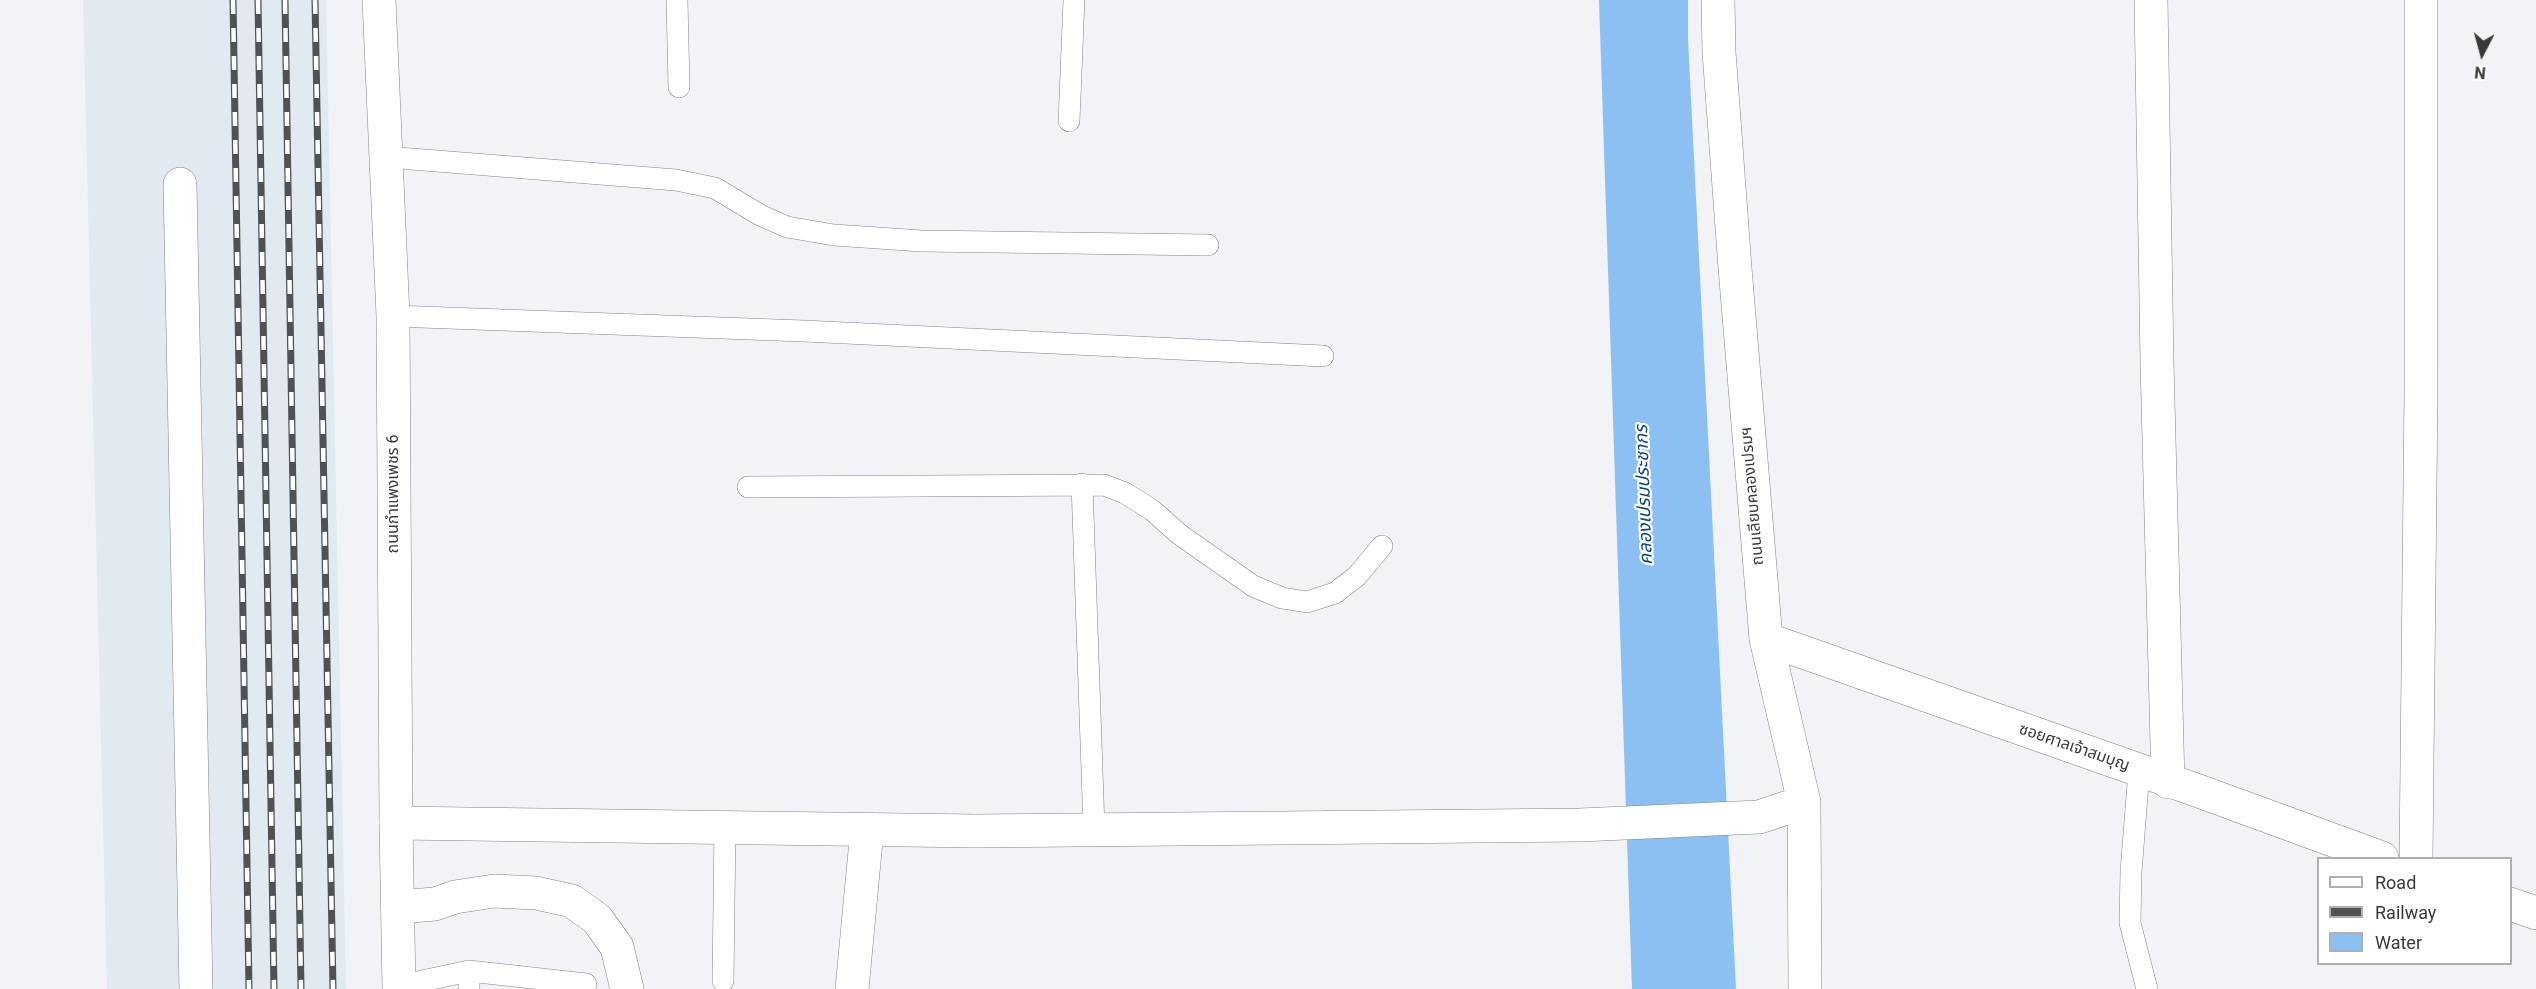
<!DOCTYPE html>
<html>
<head>
<meta charset="utf-8">
<style>
  body { margin:0 }
  #map { position:relative; width:2536px; height:989px; overflow:hidden; background:#f1f3f6; font-family:Roboto,sans-serif }
  canvas { display:block }
  .legend { position:absolute; left:2317px; top:857px; width:195px; height:108px; box-sizing:border-box; background:#fff; border:2px solid #b0b0b0; margin:0; padding:8px 10px; list-style:none; font-size:18px; color:#39393a }
  .legend li { display:flex; align-items:center; gap:12px; height:30px }
  .legend b { width:30px; border:2px solid #b0b0b0 }
  .north { position:absolute; left:2452px; top:24px; width:60px; height:60px; -webkit-text-stroke:4px #fff; paint-order:stroke; rotate:186deg; font-size:16px; font-weight:700; line-height:24px; text-align:center; color:#39393a }
  .north::after { content:''; display:block; margin:auto; width:21px; height:27px; background:#39393a; clip-path:polygon(50% 0,100% 100%,50% 72%,0 100%) }
</style>
</head>
<body>
<div id="map">
<canvas width="2536" height="989"></canvas>
<ul class="legend">
<li><b style="height:8px;background:#fff"></b>Road</li>
<li><b style="height:8px;background:#505152"></b>Railway</li>
<li><b style="height:16px;background:#8cc0f2"></b>Water</li>
</ul>
<div class="north">N</div>
</div>
<script>
const c = document.querySelector('canvas').getContext('2d');
c.lineJoin = 'round';
function fillPath(path, color) {
  c.fillStyle = color;
  c.fill(path, 'evenodd');
}
function shape(rows) {
  const path = new Path2D();
  for (const r of rows) {
    path.moveTo(r[0], r[1]);
    for (let i = 2; i < r.length; i += 2) path.lineTo(r[i], r[i + 1]);
  }
  return path;
}
function stroke(path, color, width, dash) {
  c.strokeStyle = color;
  c.lineWidth = width;
  c.lineCap = dash ? 'butt' : 'round';
  c.setLineDash(dash || []);
  c.stroke(path);
}
function label(font, color, halo, rows, align = 'center') {
  c.font = font + ' Roboto,"Noto Sans Thai",sans-serif';
  c.lineWidth = 4.5;
  c.setLineDash([]);
  c.textBaseline = 'middle';
  c.strokeStyle = halo;
  c.fillStyle = color;
  for (const [text, x, y, turn = 0] of rows) {
    c.save();
    c.translate(x, y);
    c.rotate((+turn || 0) * Math.PI / 180);
    c.textAlign = isNaN(turn) ? turn : align;
    if (halo) c.strokeText(text, 0, 0);
    c.fillText(text, 0, 0);
    c.restore();
  }
}
fillPath(shape([
  [83,0,326,0,346,989,107,989]
]), '#e1e9f1');
fillPath(shape([
  [1599,0,1688,0,1688,39,1736,989,1632,989]
]), '#8cc0f2');
const service = shape([
  [677,0,679,87],
  [1069,121,1074,0],
  [386,157,676,180,715,188,760,215,787,227,834,235,922,241,1208,245],
  [393,316,804,331,1323,356],
  [1082,484,1094,828],
  [748,487,1104,485,1125,493,1152,510,1179,534,1253,586,1282,598,1307,602,1335,593,1357,576,1382,546],
  [2139,771,2131,872,2130,923,2147,989],
  [469,971,469,989],
  [723,981,725,828],
  [399,986,469,971,586,984]
]);
const minor = shape([
  [1718,0,1719,52,1735,268,1766,639,1804,802,1805,989],
  [2151,0,2157,363,2168,782],
  [180,184,196,989],
  [1766,639,2196,790,2382,858],
  [396,823,977,831,1580,825,1759,817,1804,802],
  [2416,858,2421,392,2421,0],
  [2510,904,2536,913],
  [398,907,435,904,455,897,494,891,536,893,572,901,597,919,617,947,627,989],
  [852,989,867,830]
]);
const secondary = shape([
  [379,0,393,316,396,823,399,989]
]);
stroke(service, '#828486', 22);
stroke(minor, '#828486', 34);
stroke(secondary, '#828486', 34);
stroke(service, '#fff', 21);
stroke(minor, '#fff', 33);
stroke(secondary, '#fff', 33);
const rail = shape([
  [233,0,249,989],
  [258,0,274,989],
  [285,0,301,989],
  [315,0,333,989]
]);
stroke(rail, '#505152', 7);
stroke(rail, '#fff', 4.5, [14]);
label('16px', '#39393a', '#fff', [
  ["ถนนกำแพงเพชร 6",394,494,-90],
  ["ถนนเลียบคลองเปรมฯ",1753,496,-95],
  ["ซอยศาลเจ้าสมบุญ",2074,748,19]
]);
label('italic 18px', '#0c4573', '#fff', [
  ["คลองเปรมประชากร",1645,495,-92]
]);
</script>
</body>
</html>
